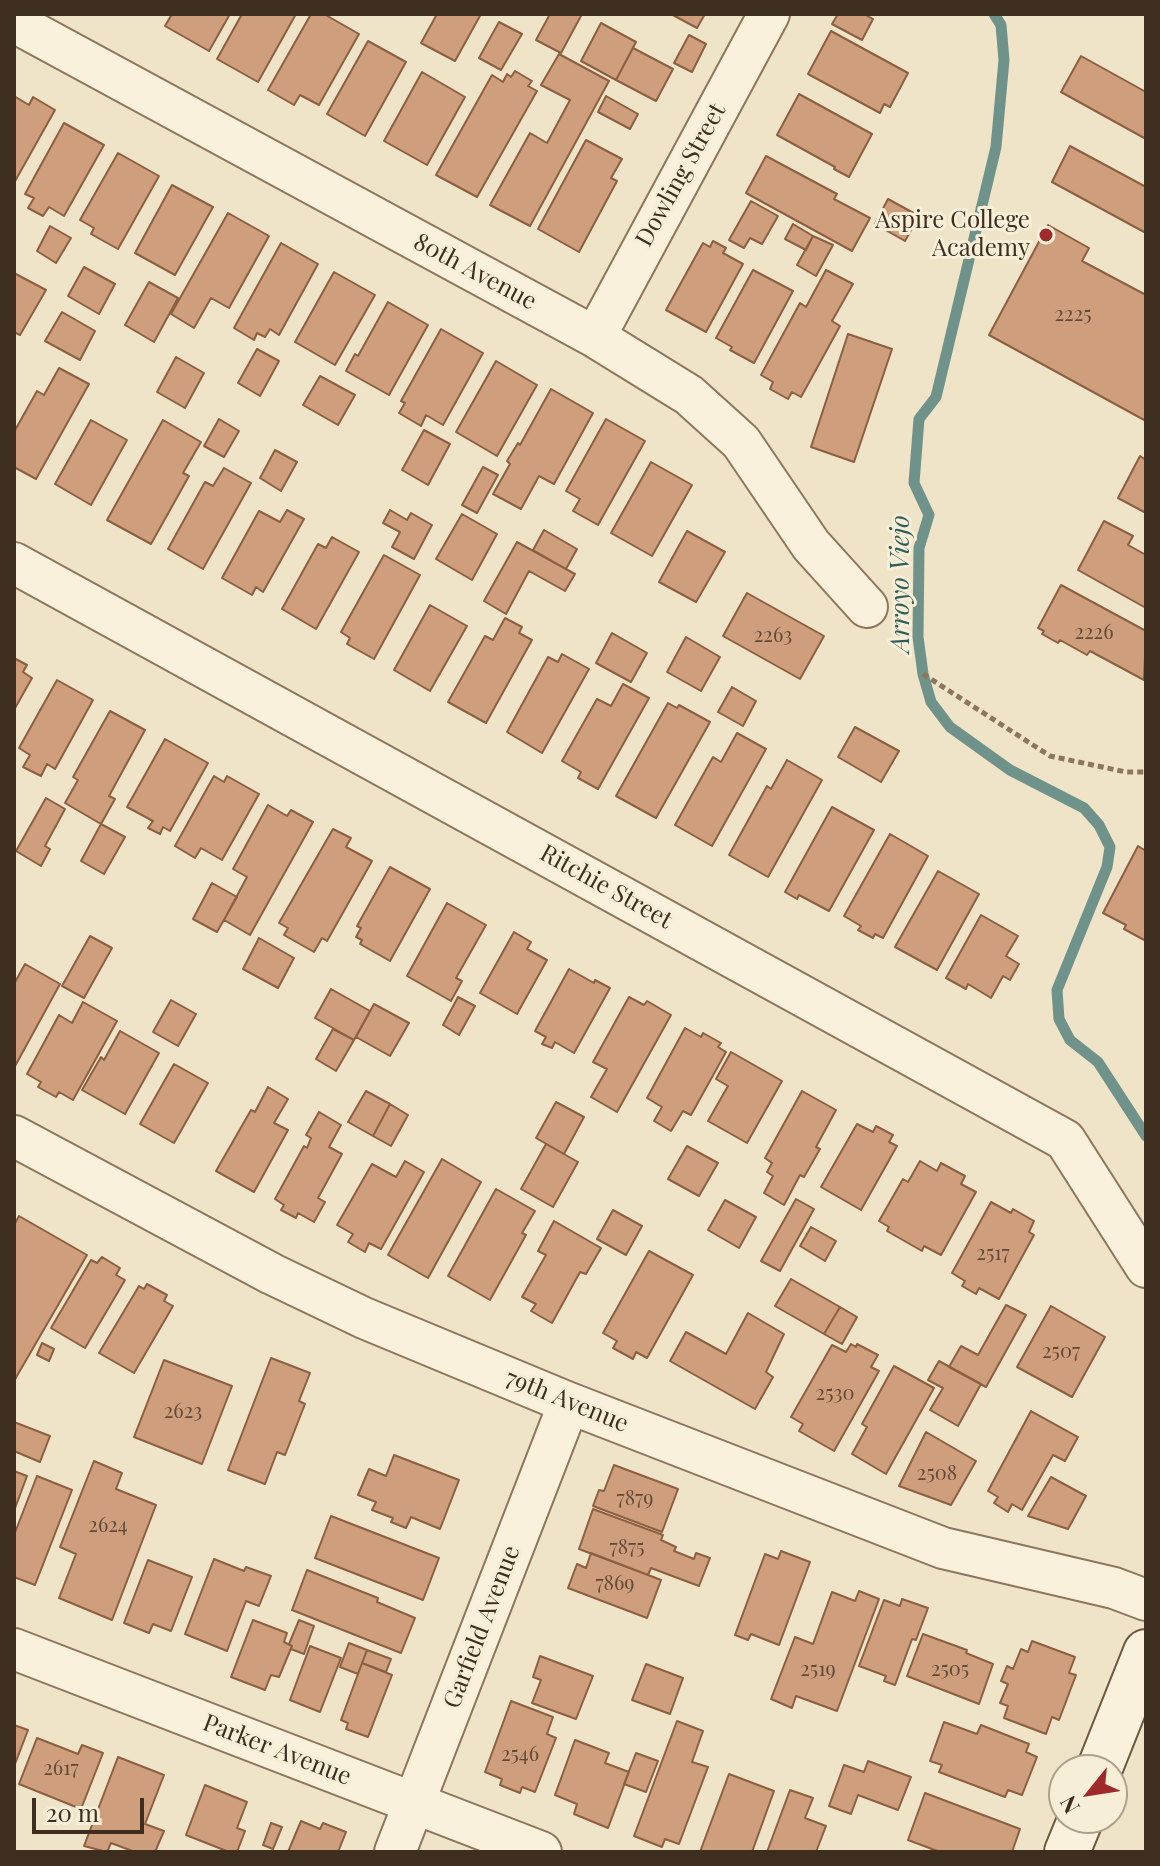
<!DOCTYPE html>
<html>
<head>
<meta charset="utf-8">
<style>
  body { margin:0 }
  #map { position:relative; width:1160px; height:1866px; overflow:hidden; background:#f0e4c8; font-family:"Playfair Display",serif }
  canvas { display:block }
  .frame { position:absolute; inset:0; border:16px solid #3d2e20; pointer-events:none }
  .north { position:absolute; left:1048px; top:1754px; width:80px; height:80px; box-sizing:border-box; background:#f7eed8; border:2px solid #ada18e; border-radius:50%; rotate:240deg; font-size:22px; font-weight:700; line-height:32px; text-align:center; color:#3d2e20 }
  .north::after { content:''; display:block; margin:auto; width:28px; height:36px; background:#9e2a2b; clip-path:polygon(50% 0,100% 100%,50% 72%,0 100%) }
  .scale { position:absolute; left:32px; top:1798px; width:112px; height:36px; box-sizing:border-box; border:4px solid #3d2e20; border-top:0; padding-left:10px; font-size:24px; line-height:28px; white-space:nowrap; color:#3d2e20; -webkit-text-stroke:6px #f7eed8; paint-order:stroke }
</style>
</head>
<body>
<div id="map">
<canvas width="1160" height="1866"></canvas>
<div class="frame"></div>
<div class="north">N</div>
<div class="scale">20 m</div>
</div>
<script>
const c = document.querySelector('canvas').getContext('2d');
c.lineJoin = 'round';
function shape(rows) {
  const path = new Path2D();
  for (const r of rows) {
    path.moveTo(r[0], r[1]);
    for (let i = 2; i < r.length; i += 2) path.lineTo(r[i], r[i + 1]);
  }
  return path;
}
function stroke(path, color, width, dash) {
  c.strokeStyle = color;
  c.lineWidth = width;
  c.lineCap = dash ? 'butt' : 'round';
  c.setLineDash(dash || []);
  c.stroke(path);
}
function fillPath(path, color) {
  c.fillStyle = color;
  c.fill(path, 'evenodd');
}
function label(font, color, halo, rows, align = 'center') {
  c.font = font + ' "Playfair Display",serif';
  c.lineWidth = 6;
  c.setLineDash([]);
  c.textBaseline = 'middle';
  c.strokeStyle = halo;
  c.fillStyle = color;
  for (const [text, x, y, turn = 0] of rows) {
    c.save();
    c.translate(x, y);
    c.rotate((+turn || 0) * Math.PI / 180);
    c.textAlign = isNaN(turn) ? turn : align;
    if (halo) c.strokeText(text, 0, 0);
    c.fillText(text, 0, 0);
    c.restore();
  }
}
stroke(shape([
  [994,14,1001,25,1004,60,996,147,936,397,919,419,914,483,929,515,919,548,918,637,923,674,931,702,950,727,1010,770,1084,808,1099,825,1110,847,1107,867,1057,990,1059,1019,1070,1040,1098,1062,1146,1136]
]), '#6f938a', 11);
const building = shape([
  [172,14,230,14,209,51,165,26,172,14],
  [242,14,296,14,258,82,217,59,242,14],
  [311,14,324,14,359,34,319,105,300,95,294,105,268,90,311,14],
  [437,14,481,14,455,61,421,43,437,14],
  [550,14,582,14,561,53,536,40,550,14],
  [671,14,705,14,697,28,671,14],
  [838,14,864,14,873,19,862,40,832,24,838,14],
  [499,22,522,34,501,70,479,58,499,22],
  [601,23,636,42,616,80,581,61,601,23],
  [831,31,908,73,890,107,884,104,880,113,808,74,831,31],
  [689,35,706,44,692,72,674,63,689,35],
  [368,41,406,62,365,136,327,114,368,41],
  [633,48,673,69,656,101,616,80,633,48],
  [559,54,609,81,530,226,490,205,530,133,547,143,570,100,541,85,559,54],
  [1081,56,1146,92,1146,139,1061,92,1081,56],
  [515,71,532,81,528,86,537,91,477,197,436,175,492,75,503,82,507,74,511,77,515,71],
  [422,72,465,97,427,165,384,141,422,72],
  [799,94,872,134,849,177,834,169,835,167,777,135,799,94],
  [14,96,29,105,33,97,55,110,14,183,14,96],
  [606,96,638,114,630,129,598,112,606,96],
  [64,123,104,145,64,216,49,207,43,216,28,208,34,198,25,194,64,123],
  [586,140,622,159,611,178,617,181,579,252,538,229,586,140],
  [1070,146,1146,187,1146,233,1052,182,1070,146],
  [118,153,159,176,118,249,91,234,94,228,80,220,118,153],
  [766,156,837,194,834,199,870,218,852,251,746,193,766,156],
  [172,185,213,207,175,275,135,253,172,185],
  [888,199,919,216,905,241,875,224,888,199],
  [751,201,778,216,762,244,750,238,744,248,729,240,751,201],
  [228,213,269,236,229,308,211,298,194,328,171,314,228,213],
  [793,224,813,236,806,250,785,239,793,224],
  [1048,225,1089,248,1082,261,1146,295,1146,421,989,335,1048,225],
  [50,226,71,238,56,263,37,251,50,226],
  [813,236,833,245,816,276,797,265,813,236],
  [713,241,726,248,723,253,743,264,706,332,666,310,703,243,710,247,713,241],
  [281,243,318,264,279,335,270,329,265,337,257,333,254,340,234,328,281,243],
  [84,267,115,284,99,314,68,296,84,267],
  [753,270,793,291,754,363,730,350,732,347,716,338,753,270],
  [826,270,853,284,832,321,840,326,801,397,792,392,788,399,770,389,773,382,761,375,800,303,806,307,826,270],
  [334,272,375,295,335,365,295,342,334,272],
  [14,273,46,290,20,335,14,332,14,273],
  [149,282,178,298,154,342,125,325,149,282],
  [388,302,428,325,389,395,346,371,355,354,358,356,388,302],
  [62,312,95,331,80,360,45,341,62,312],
  [441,329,483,353,443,425,426,415,421,426,399,413,405,403,401,401,441,329],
  [848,334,892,349,854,462,811,447,848,334],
  [257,349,279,361,260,396,238,383,257,349],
  [176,357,204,373,185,408,157,392,176,357],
  [496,361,537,385,497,456,456,432,496,361],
  [59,368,89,384,36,479,14,467,14,432,37,391,44,395,59,368],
  [320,376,355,395,338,425,303,405,320,376],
  [551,389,593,413,554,484,539,476,521,509,493,494,510,464,507,461,518,443,520,445,551,389],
  [219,419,239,431,224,457,204,446,219,419],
  [606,419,645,441,598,525,573,511,580,499,566,491,606,419],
  [91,420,127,440,91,505,55,484,91,420],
  [163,420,201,442,183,473,189,476,151,544,107,520,163,420],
  [424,430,450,444,428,485,402,470,424,430],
  [275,450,297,462,281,491,260,478,275,450],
  [1140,456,1146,460,1146,513,1118,498,1140,456],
  [651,462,692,485,652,556,611,533,651,462],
  [483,467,498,475,477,513,462,505,483,467],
  [224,468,251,483,203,569,168,549,205,482,213,486,224,468],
  [287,510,304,519,263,592,256,587,252,595,222,578,259,511,280,522,287,510],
  [390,510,407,520,411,513,432,525,414,559,392,547,400,532,383,523,390,510],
  [462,514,497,534,472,580,436,559,462,514],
  [1104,521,1133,536,1128,545,1146,555,1146,608,1078,570,1104,521],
  [544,530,577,549,566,569,533,550,544,530],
  [687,531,725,552,696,602,659,582,687,531],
  [332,537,359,552,316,629,282,609,318,544,326,548,332,537],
  [517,542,575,574,565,591,529,571,506,614,484,601,517,542],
  [384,555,420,575,374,659,347,644,350,638,341,632,384,555],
  [1061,585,1146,631,1144,680,1090,651,1087,655,1060,640,1058,643,1042,634,1044,631,1038,628,1061,585],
  [747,593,824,636,800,679,723,636,747,593],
  [430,605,467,626,430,691,394,670,430,605],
  [505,618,522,627,519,633,532,640,486,723,448,702,485,636,493,640,505,618],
  [612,633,647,653,631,682,596,663,612,633],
  [686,637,720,657,701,691,667,672,686,637],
  [562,654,589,669,542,753,507,732,548,657,558,662,562,654],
  [14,658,27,665,23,672,32,678,14,710,14,658],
  [57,680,93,700,55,769,47,764,41,776,23,767,30,755,19,748,57,680],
  [623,684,649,698,598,789,578,778,581,772,562,761,597,699,611,706,623,684],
  [732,687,756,701,743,726,718,712,732,687],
  [668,703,677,708,679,705,710,722,656,818,616,796,668,703],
  [110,711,145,730,109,796,115,799,101,824,65,803,78,780,73,777,110,711],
  [855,727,899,751,881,782,838,757,855,727],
  [737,733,766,749,712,846,675,825,713,757,721,762,737,733],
  [165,739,208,763,170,831,163,827,160,834,148,828,153,821,127,807,165,739],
  [787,760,822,780,768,877,729,855,767,786,771,789,787,760],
  [214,776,224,782,227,776,259,794,222,860,201,848,195,858,175,846,214,776],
  [46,798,65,809,45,846,50,849,41,866,16,851,46,798],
  [268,805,287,816,291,810,313,822,250,935,224,920,247,877,233,869,268,805],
  [832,807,874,830,829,911,799,895,797,899,785,892,832,807],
  [101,824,125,837,104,874,81,861,101,824],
  [333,829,351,838,346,847,372,861,327,941,322,938,314,952,284,935,288,928,279,923,333,829],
  [890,834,928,856,883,938,875,934,873,938,858,930,861,926,844,916,890,834],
  [1138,846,1146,851,1146,941,1124,929,1126,925,1103,913,1138,846],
  [390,867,430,889,390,961,360,944,362,940,356,937,361,928,357,926,390,867],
  [938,871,979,894,937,970,895,947,938,871],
  [212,883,237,897,217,932,193,919,212,883],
  [447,903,486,925,456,978,462,981,451,1001,407,976,447,903],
  [981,915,1018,936,1006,956,1019,964,1010,980,1003,976,991,998,968,984,966,989,946,978,981,915],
  [514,932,531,942,527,949,547,960,517,1014,480,993,514,932],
  [90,936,112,948,84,998,62,986,90,936],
  [259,938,294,958,278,988,243,969,259,938],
  [25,964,60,984,14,1068,14,984,25,964],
  [569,969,594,983,595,980,610,988,574,1053,555,1042,552,1048,542,1044,546,1037,535,1031,569,969],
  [331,989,370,1011,354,1040,315,1018,331,989],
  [458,997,475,1006,459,1035,443,1025,458,997],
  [629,997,644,1005,647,1001,671,1015,617,1112,591,1097,607,1069,593,1062,629,997],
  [171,1000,196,1014,178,1046,153,1032,171,1000],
  [83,1002,117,1021,73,1100,59,1092,56,1097,38,1087,41,1082,27,1074,59,1015,72,1023,83,1002],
  [374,1004,409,1023,390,1056,356,1037,374,1004],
  [685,1028,701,1037,703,1033,721,1043,718,1047,726,1052,691,1115,683,1111,671,1131,654,1121,662,1107,647,1098,685,1028],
  [333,1029,354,1040,336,1071,316,1059,333,1029],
  [120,1031,159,1053,125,1114,82,1090,101,1057,104,1060,120,1031],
  [731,1052,782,1081,747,1143,708,1121,728,1086,716,1079,731,1052],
  [174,1064,208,1083,174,1143,140,1124,174,1064],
  [268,1087,288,1099,274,1123,288,1130,254,1192,216,1171,251,1110,255,1112,268,1087],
  [366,1091,390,1104,373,1136,348,1122,366,1091],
  [802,1091,836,1110,816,1147,820,1149,804,1177,800,1175,784,1205,764,1193,773,1176,767,1172,772,1163,765,1158,802,1091],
  [556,1102,584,1117,564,1154,536,1138,556,1102],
  [390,1104,408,1115,391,1146,373,1136,390,1104],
  [319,1112,341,1125,329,1147,342,1154,318,1198,325,1202,314,1222,298,1213,296,1218,281,1210,284,1205,275,1199,304,1146,307,1148,311,1138,306,1135,319,1112],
  [857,1124,873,1132,876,1126,893,1135,889,1142,897,1146,861,1210,821,1187,857,1124],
  [546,1144,578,1162,553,1207,521,1189,546,1144],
  [687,1146,718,1163,699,1196,668,1179,687,1146],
  [442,1159,481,1182,428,1278,388,1255,442,1159],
  [405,1161,424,1172,381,1249,369,1243,365,1252,348,1242,353,1234,337,1225,372,1164,396,1177,405,1161],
  [920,1161,937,1171,941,1163,965,1176,961,1184,976,1192,941,1255,924,1246,922,1251,887,1231,889,1227,879,1221,903,1179,908,1182,920,1161],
  [496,1189,535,1211,522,1233,526,1235,490,1300,448,1276,496,1189],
  [796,1199,814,1209,780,1271,761,1261,796,1199],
  [725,1200,756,1217,739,1248,708,1230,725,1200],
  [991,1202,1011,1213,1013,1209,1034,1221,1029,1232,1034,1235,999,1299,979,1288,976,1294,962,1286,965,1281,952,1273,991,1202],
  [613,1210,642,1226,626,1255,597,1239,613,1210],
  [19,1216,87,1255,14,1381,14,1225,19,1216],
  [554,1221,601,1248,586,1274,580,1272,552,1323,531,1311,536,1304,522,1297,546,1255,538,1251,554,1221],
  [811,1227,836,1241,825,1261,800,1246,811,1227],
  [649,1251,693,1275,647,1358,636,1352,633,1359,613,1348,617,1341,603,1333,649,1251],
  [102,1257,120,1268,116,1275,125,1280,85,1348,51,1328,91,1260,97,1263,102,1257],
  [791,1279,840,1307,824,1334,775,1306,791,1279],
  [147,1284,167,1295,164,1301,173,1306,134,1373,99,1353,139,1286,144,1289,147,1284],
  [1006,1305,1026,1315,986,1387,949,1367,961,1346,978,1355,1006,1305],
  [1051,1306,1105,1337,1072,1397,1017,1367,1051,1306],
  [840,1307,857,1317,842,1344,824,1334,840,1307],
  [748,1313,784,1334,766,1372,773,1377,755,1409,670,1361,686,1332,726,1354,748,1313],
  [42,1343,54,1349,49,1361,37,1355,42,1343],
  [851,1344,856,1347,857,1344,878,1355,871,1367,879,1371,834,1451,799,1431,803,1424,791,1417,832,1345,846,1352,851,1344],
  [271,1358,310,1373,299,1401,305,1404,285,1455,277,1452,265,1484,228,1470,271,1358],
  [164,1360,232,1386,202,1464,134,1437,164,1360],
  [939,1361,981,1384,958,1426,930,1410,943,1388,928,1380,939,1361],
  [894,1366,934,1388,886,1474,852,1454,867,1427,862,1424,894,1366],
  [1031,1411,1078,1437,1065,1461,1053,1455,1022,1510,1012,1504,1008,1512,994,1503,998,1497,988,1491,1031,1411],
  [14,1422,50,1436,40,1462,14,1451,14,1422],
  [926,1432,976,1461,951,1505,899,1486,926,1432],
  [394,1455,459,1480,440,1529,411,1517,406,1528,391,1522,393,1518,372,1510,376,1502,358,1495,369,1469,386,1476,394,1455],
  [94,1461,122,1473,116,1489,156,1505,112,1620,59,1598,76,1554,60,1547,94,1461],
  [614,1465,678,1489,662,1532,593,1506,599,1490,604,1491,614,1465],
  [14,1471,27,1476,14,1511,14,1471],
  [37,1476,72,1490,35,1585,14,1577,14,1535,37,1476],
  [1051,1477,1086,1496,1068,1529,1028,1516,1051,1477],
  [593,1509,663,1535,661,1540,676,1547,674,1551,694,1559,696,1553,710,1558,699,1586,651,1568,648,1575,579,1549,593,1509],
  [331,1516,439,1558,423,1600,315,1558,331,1516],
  [781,1551,810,1562,779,1645,751,1634,748,1640,735,1635,765,1554,778,1559,781,1551],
  [591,1553,661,1580,647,1618,568,1588,577,1564,586,1568,591,1553],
  [214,1559,244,1571,246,1567,271,1576,259,1606,246,1601,227,1651,185,1634,214,1559],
  [148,1560,192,1577,171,1631,153,1624,149,1633,124,1623,148,1560],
  [307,1570,378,1598,377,1602,415,1618,401,1653,292,1610,307,1570],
  [859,1591,879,1599,837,1711,796,1696,792,1708,771,1699,795,1637,813,1644,832,1592,855,1601,859,1591],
  [902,1599,928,1608,916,1640,912,1639,895,1685,884,1681,886,1676,859,1666,884,1600,900,1606,902,1599],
  [253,1620,287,1633,284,1642,292,1646,279,1677,271,1675,265,1690,231,1677,253,1620],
  [299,1620,314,1626,304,1654,291,1649,292,1646,289,1644,299,1620],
  [923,1634,967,1650,966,1653,993,1664,979,1704,907,1676,923,1634],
  [1032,1641,1075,1657,1069,1673,1076,1675,1059,1720,1052,1717,1046,1734,1004,1718,1008,1706,1000,1703,1008,1684,1001,1681,1007,1666,1013,1669,1021,1649,1028,1652,1032,1641],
  [349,1643,367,1650,358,1674,340,1667,349,1643],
  [310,1646,341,1658,320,1712,290,1700,310,1646],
  [367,1650,391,1659,386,1672,362,1663,367,1650],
  [540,1656,593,1676,576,1719,532,1703,541,1680,533,1677,540,1656],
  [362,1663,392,1675,368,1737,346,1729,348,1723,341,1720,362,1663],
  [646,1664,683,1678,670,1714,632,1700,646,1664],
  [511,1701,553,1717,547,1734,556,1738,535,1792,522,1787,520,1793,500,1785,502,1779,485,1772,511,1701],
  [677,1721,703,1731,692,1762,708,1767,679,1844,665,1839,662,1847,634,1836,677,1721],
  [944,1722,977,1734,981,1725,1029,1744,1026,1752,1037,1757,1022,1795,1008,1790,1005,1797,939,1772,942,1765,930,1761,944,1722],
  [14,1725,28,1730,15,1764,14,1764,14,1725],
  [37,1738,78,1754,82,1745,103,1753,81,1809,19,1784,37,1738],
  [575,1740,609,1753,605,1763,629,1772,608,1828,574,1814,577,1804,555,1795,575,1740],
  [636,1753,658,1761,646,1792,624,1784,636,1753],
  [118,1757,164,1775,145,1824,164,1831,155,1852,135,1852,111,1843,107,1852,84,1846,118,1757],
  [868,1761,911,1777,898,1810,858,1795,851,1814,829,1806,844,1765,864,1772,868,1761],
  [729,1774,774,1791,752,1852,700,1852,729,1774],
  [205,1785,247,1802,237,1828,245,1831,237,1852,229,1852,186,1835,205,1785],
  [790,1790,813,1798,805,1818,826,1826,816,1852,767,1852,790,1790],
  [925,1793,1020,1829,1012,1852,940,1852,908,1840,925,1793],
  [301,1821,320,1829,323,1823,346,1832,338,1852,288,1852,301,1821],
  [271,1823,282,1827,273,1849,263,1845,271,1823]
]);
fillPath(building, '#cf9f7d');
stroke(building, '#8d5f41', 2);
const street = shape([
  [14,22,595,337,689,395,741,442,811,545,867,607],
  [595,337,769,14],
  [14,563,1065,1140,1146,1267],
  [14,1136,272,1274,364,1318,569,1403,943,1548,1114,1588,1146,1600],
  [14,1649,541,1852],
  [395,1852,569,1403]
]);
const secondary = shape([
  [1099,1770,1146,1652],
  [1067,1852,1081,1818]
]);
stroke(street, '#8d765c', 44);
stroke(secondary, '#6f573f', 48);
stroke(shape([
  [923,674,1050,756,1126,772,1146,772]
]), '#8d765c', 5, [6, 4]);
stroke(street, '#faf1dc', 40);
stroke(secondary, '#faf1dc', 44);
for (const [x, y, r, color] of [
  [1046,235,8,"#9e2a2b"]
]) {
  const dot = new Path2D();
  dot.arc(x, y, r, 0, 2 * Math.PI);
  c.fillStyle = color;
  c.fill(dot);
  stroke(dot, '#f7eed8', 3);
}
label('20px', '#624a37', null, [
  ["2225",1073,315],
  ["2226",1094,633],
  ["2263",773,636],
  ["2517",993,1254],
  ["2507",1061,1352],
  ["2530",835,1394],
  ["2623",183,1412],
  ["2508",937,1474],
  ["7879",635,1499],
  ["2624",108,1526],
  ["7875",627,1548],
  ["7869",615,1584],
  ["2519",818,1670],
  ["2505",950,1670],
  ["2546",520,1755],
  ["2617",61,1769]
]);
label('24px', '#3d2e20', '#f7eed8', [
  ["Dowling Street",681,175,-61],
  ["80th Avenue",475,272,28],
  ["Ritchie Street",606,887,29],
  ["79th Avenue",567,1401,22],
  ["Garfield Avenue",482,1627,-69],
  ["Parker Avenue",277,1750,21]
]);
label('24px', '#3d2e20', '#f7eed8', [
  ["Aspire College",1030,221],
  ["Academy",1030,249]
], 'right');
label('italic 26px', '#2f5d5a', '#f7eed8', [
  ["Arroyo Viejo",901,584,-90]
]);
</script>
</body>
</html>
